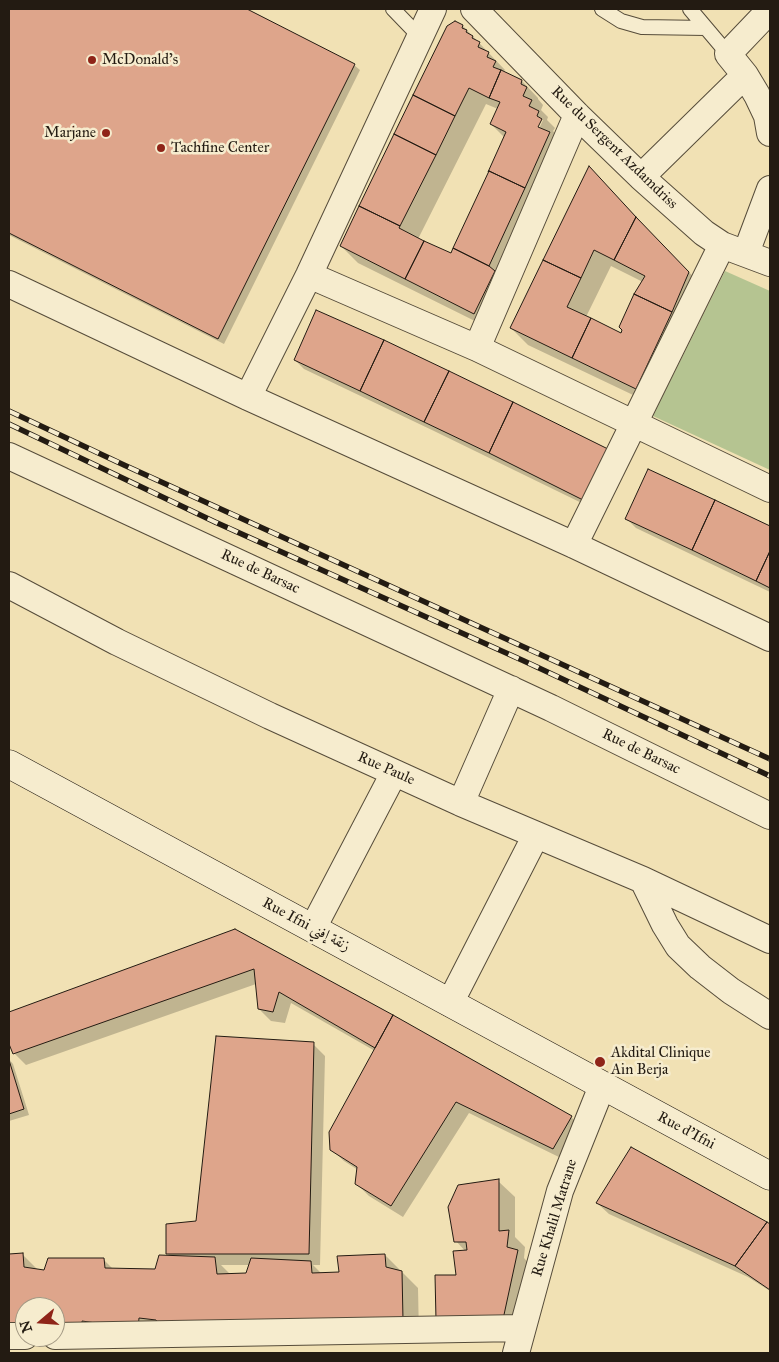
<!DOCTYPE html>
<html>
<head>
<meta charset="utf-8">
<style>
  body { margin:0 }
  #map { position:relative; width:779px; height:1362px; overflow:hidden; background:#f1e1b4; font-family:"IM FELL Great Primer",serif }
  canvas { display:block }
  .frame { position:absolute; inset:0; border:10px solid #231b12; pointer-events:none }
  .north { position:absolute; left:15px; top:1297px; width:50px; height:50px; box-sizing:border-box; background:#f6ecce; border:1px solid #a29883; border-radius:50%; rotate:252deg; font-size:14px; font-weight:700; line-height:20px; text-align:center; color:#231b12 }
  .north::after { content:''; display:block; margin:auto; width:18px; height:22px; background:#8f2418; clip-path:polygon(50% 0,100% 100%,50% 72%,0 100%) }
</style>
</head>
<body>
<div id="map">
<canvas width="779" height="1362"></canvas>
<div class="frame"></div>
<div class="north">N</div>
</div>
<script>
const c = document.querySelector('canvas').getContext('2d');
c.lineJoin = 'round';
function fillPath(path, color) {
  c.fillStyle = color;
  c.fill(path, 'evenodd');
}
function shape(rows) {
  const path = new Path2D();
  for (const r of rows) {
    path.moveTo(r[0], r[1]);
    for (let i = 2; i < r.length; i += 2) path.lineTo(r[i], r[i + 1]);
  }
  return path;
}
function stroke(path, color, width, dash) {
  c.strokeStyle = color;
  c.lineWidth = width;
  c.lineCap = dash ? 'butt' : 'round';
  c.setLineDash(dash || []);
  c.stroke(path);
}
function label(font, color, halo, rows, align = 'center') {
  c.font = font + ' "IM FELL Great Primer",Amiri,serif';
  c.lineWidth = 5;
  c.setLineDash([]);
  c.textBaseline = 'middle';
  c.strokeStyle = halo;
  c.fillStyle = color;
  for (const [text, x, y, turn = 0] of rows) {
    c.save();
    c.translate(x, y);
    c.rotate((+turn || 0) * Math.PI / 180);
    c.textAlign = isNaN(turn) ? turn : align;
    if (halo) c.strokeText(text, 0, 0);
    c.fillText(text, 0, 0);
    c.restore();
  }
}
fillPath(shape([
  [725,271,770,291,770,470,653,416]
]), '#b5c491');
fillPath(shape([
  [9,9,244,9,354,65,360,70,224,344,9,235],
  [463,26,505,70,504,71,508,75,522,81,538,98,538,99,543,105,541,110,548,117,547,120,555,128,553,131,558,136,491,329,358,263,341,246],
  [486,104,498,109,491,124,505,138,451,255,418,239],
  [541,118,543,120,537,133,535,132],
  [605,184,705,289,652,404,528,345,511,328],
  [611,266,643,282,621,334,586,317],
  [317,311,596,510,434,431,304,369,295,360],
  [648,471,770,527,770,592,636,528,627,519],
  [235,931,571,1117,583,1128,565,1160,469,1113,403,1217,369,1196,357,1184,358,1170,344,1161,331,1149,375,1051,291,1003,285,1023,271,1021,259,1009,256,984,26,1065,14,1053,10,1045,9,1045,9,1031,10,1031,9,1029,9,1013],
  [313,1044,325,1056,320,1265,313,1265,322,1274,340,1273,385,1255,418,1288,419,1336,47,1341,32,1339,34,1347,9,1346,9,1256,22,1254,38,1270,45,1271,103,1259,114,1270,156,1270,171,1257,167,1253,197,1222],
  [221,1265,250,1265,247,1274,231,1275],
  [25,1307,55,1307,55,1337,25,1337],
  [9,1059,13,1064,29,1115,9,1121],
  [498,1181,515,1197,515,1237,525,1247,524,1258,533,1268,507,1342,454,1336,457,1276,466,1252,456,1241],
  [597,1203,768,1224,770,1225,770,1291,748,1277,609,1214]
]), '#0003');
const building = shape([
  [9,9,247,9,355,64,218,339,9,233,9,9],
  [455,21,463,25,462,28,467,30,466,32,473,36,472,38,480,42,478,47,489,52,487,57,496,61,493,67,501,70,489,98,469,88,455,116,413,95,447,26,455,21],
  [501,70,522,80,521,84,527,87,523,96,532,100,529,106,539,111,537,116,542,119,538,127,550,132,525,188,489,171,488,172,506,132,490,124,500,102,489,98,501,70],
  [413,95,455,116,436,155,394,134,413,95],
  [394,134,436,155,400,226,359,206,394,134],
  [589,166,636,217,614,260,594,250,581,278,543,260,589,166],
  [489,171,525,188,489,266,453,248,489,171],
  [359,206,400,226,399,228,424,241,405,279,340,246,359,206],
  [636,217,689,272,672,312,634,294,645,276,614,260,636,217],
  [424,241,451,253,453,248,489,266,495,271,474,314,405,279,424,241],
  [543,260,581,278,567,307,591,318,572,358,510,328,543,260],
  [634,294,672,312,636,389,572,358,591,318,621,333,622,330,619,327,634,294],
  [316,310,384,340,360,391,294,360,316,310],
  [384,340,449,371,424,422,360,391,384,340],
  [449,371,513,402,489,453,424,422,449,371],
  [513,402,612,451,587,502,489,453,513,402],
  [648,469,715,500,692,550,625,519,648,469],
  [715,500,770,526,770,551,756,581,692,550,715,500],
  [770,551,770,588,756,581,770,551],
  [235,929,393,1015,375,1048,279,992,273,1012,258,1009,254,969,13,1054,9,1044,9,1012,235,929],
  [393,1015,572,1116,553,1149,456,1102,391,1206,355,1184,357,1167,330,1150,329,1132,393,1015],
  [216,1036,314,1042,309,1254,166,1254,166,1224,196,1221,216,1036],
  [9,1060,24,1109,9,1114,9,1060],
  [631,1147,767,1222,735,1266,596,1203,631,1147],
  [499,1179,499,1231,509,1230,507,1247,518,1250,502,1324,436,1320,435,1275,456,1275,453,1251,467,1250,466,1242,454,1242,448,1207,458,1185,499,1179],
  [767,1222,770,1224,770,1290,735,1266,767,1222],
  [23,1253,24,1267,44,1270,48,1258,104,1258,105,1268,155,1269,159,1255,215,1257,217,1274,246,1273,251,1258,311,1261,312,1273,339,1272,337,1256,385,1254,386,1267,402,1271,403,1320,160,1326,156,1320,139,1318,138,1329,82,1321,83,1332,55,1332,55,1307,25,1307,25,1324,9,1331,9,1254,23,1253]
]);
fillPath(building, '#dea58b');
stroke(building, '#231b12', 1);
const lane = shape([
  [393,9,420,37],
  [602,9,621,21,642,27,706,28],
  [690,9,728,54]
]);
const street = shape([
  [474,9,577,115,641,177,704,233,722,245,770,263],
  [770,10,728,54,745,75,757,95,767,116,770,133],
  [641,177,745,75],
  [746,253,770,189],
  [309,275,477,348,770,489],
  [9,284,248,397,574,545,770,638],
  [477,348,577,115],
  [248,397,309,275,433,9],
  [9,456,551,708,770,816],
  [574,545,722,245],
  [9,585,117,642,270,716,461,803,643,880,770,940],
  [461,803,511,689],
  [643,880,665,925,678,946,700,967,731,991,770,1016],
  [313,928,394,773],
  [450,1003,536,835],
  [9,1336,25,1336],
  [55,1336,522,1328],
  [516,1353,560,1191,602,1086]
]);
const secondary = shape([
  [9,764,770,1176]
]);
stroke(lane, '#564c3a', 16);
stroke(street, '#564c3a', 28);
stroke(secondary, '#231b12', 29);
stroke(lane, '#f6ecce', 14);
stroke(street, '#f6ecce', 26);
stroke(secondary, '#f6ecce', 28);
const rail = shape([
  [9,411,124,465,770,759],
  [9,424,215,522,524,661,770,776]
]);
stroke(rail, '#231b12', 5.5);
stroke(rail, '#f6ecce', 4, [11]);
for (const [x, y, r, color] of [
  [92,60,5,"#8f2418"],
  [106,133,5,"#8f2418"],
  [161,148,5,"#8f2418"],
  [600,1062,6,"#8f2418"]
]) {
  const dot = new Path2D();
  dot.arc(x, y, r, 0, 2 * Math.PI);
  c.fillStyle = color;
  c.fill(dot);
  stroke(dot, '#f6ecce', 2);
}
label('15px', '#231b12', '#f6ecce', [
  ["McDonald's",102,60],
  ["Marjane",96,133,"right"],
  ["Tachfine Center",171,148],
  ["Akdital Clinique",611,1053],
  ["Ain Berja",611,1070]
], 'left');
label('15px', '#231b12', '#f6ecce', [
  ["Rue du Sergent Azdamdriss",614,148,44],
  ["Rue de Barsac",260,572,25],
  ["Rue de Barsac",641,752,26],
  ["Rue Paule",386,769,24],
  ["Rue Ifni زنقة إفني",306,925,28],
  ["Rue d'Ifni",686,1131,28],
  ["Rue Khalil Matrane",555,1218,-73]
]);
</script>
</body>
</html>
